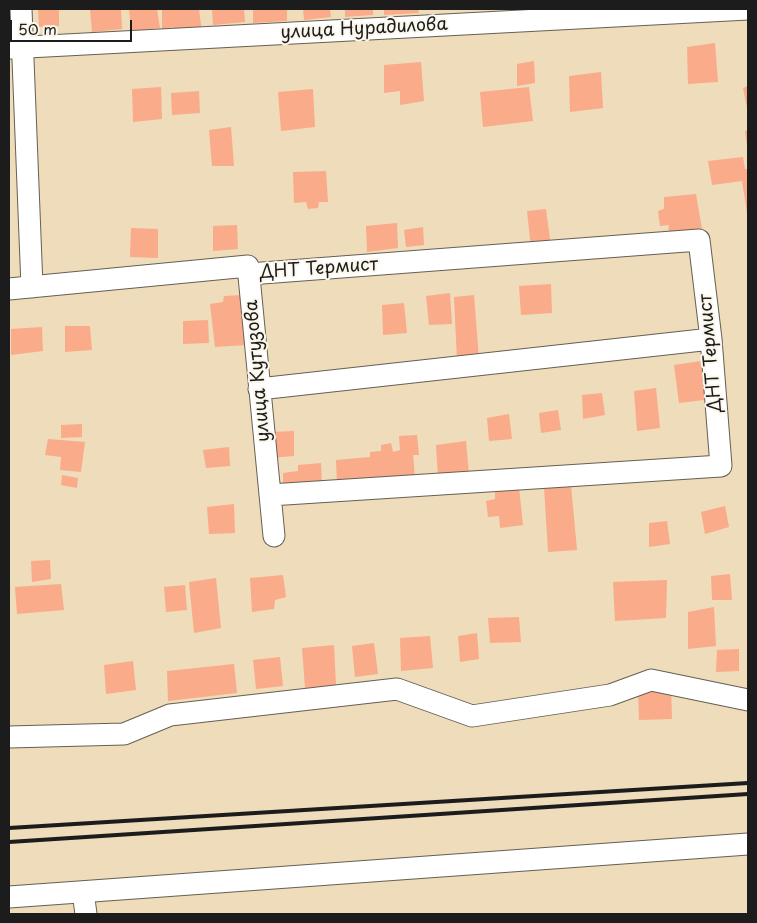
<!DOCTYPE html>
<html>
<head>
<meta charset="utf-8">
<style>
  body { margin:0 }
  #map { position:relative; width:757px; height:923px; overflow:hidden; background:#eedcba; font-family:"Playpen Sans",sans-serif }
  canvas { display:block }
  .frame { position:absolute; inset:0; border:10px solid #1c1c1c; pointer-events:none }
  .scale { position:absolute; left:10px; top:20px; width:122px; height:22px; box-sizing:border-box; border:2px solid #1c1c1c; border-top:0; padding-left:6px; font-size:15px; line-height:18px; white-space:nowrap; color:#1c1c1c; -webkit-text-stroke:4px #fbf7ec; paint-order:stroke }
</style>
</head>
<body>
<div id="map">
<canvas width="757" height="923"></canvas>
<div class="frame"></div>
<div class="scale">50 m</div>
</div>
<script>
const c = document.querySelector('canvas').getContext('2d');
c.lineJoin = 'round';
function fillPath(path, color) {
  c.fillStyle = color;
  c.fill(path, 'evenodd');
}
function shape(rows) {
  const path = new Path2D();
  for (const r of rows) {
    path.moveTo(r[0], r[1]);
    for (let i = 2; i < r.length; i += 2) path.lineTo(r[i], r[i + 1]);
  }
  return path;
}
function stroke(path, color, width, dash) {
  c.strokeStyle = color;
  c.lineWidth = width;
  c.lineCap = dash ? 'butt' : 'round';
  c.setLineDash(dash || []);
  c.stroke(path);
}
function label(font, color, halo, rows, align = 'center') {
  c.font = font + ' "Playpen Sans",sans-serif';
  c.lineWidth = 4;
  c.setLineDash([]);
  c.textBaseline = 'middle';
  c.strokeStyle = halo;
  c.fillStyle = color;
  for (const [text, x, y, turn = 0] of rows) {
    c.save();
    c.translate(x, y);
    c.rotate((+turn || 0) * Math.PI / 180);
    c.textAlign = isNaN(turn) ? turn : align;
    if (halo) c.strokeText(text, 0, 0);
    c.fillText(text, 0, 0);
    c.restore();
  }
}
fillPath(shape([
  [38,9,59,9,59,26,39,27],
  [90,9,121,9,122,29,92,32],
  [129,9,157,9,160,28,131,31],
  [162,9,199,9,202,33,174,36,173,27,162,30],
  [212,9,244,9,245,22,213,25],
  [253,9,287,9,287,21,253,23],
  [303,9,330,9,331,17,304,20],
  [345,9,373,9,373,15,345,17],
  [384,9,418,9,419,13,384,15],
  [715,43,718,82,688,84,687,47],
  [534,61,535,83,517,86,517,64],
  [421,62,424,101,400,105,400,91,384,93,384,65],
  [601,72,603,108,570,112,569,76],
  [748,86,748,108,747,108,743,88],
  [161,87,162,119,133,122,132,89],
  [529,87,533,121,483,127,480,92],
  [313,89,315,127,281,131,278,92],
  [199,91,200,113,172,115,171,93],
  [231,127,234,166,212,166,209,130],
  [748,130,748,146,747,146,745,131],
  [743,157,745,169,748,169,747,213,742,181,712,185,708,161],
  [326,171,328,202,319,202,318,208,308,209,306,202,294,203,293,172],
  [696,194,702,229,668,235,669,225,660,226,658,211,664,209,664,197],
  [546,209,551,247,531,248,527,211],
  [397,223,398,248,367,252,366,226],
  [237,225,238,249,213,251,213,226],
  [423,227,424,245,406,247,404,230],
  [131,228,158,229,158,258,130,257],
  [551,284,552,313,521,315,519,286],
  [450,293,452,324,429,325,426,296],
  [244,295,247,345,215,347,210,304,223,302,224,296],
  [474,295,479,359,457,360,454,297],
  [404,303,407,333,383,335,382,305],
  [208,320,209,343,183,344,183,321],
  [65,326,90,326,92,350,65,352],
  [42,327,43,351,11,355,11,329],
  [708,360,712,399,679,403,674,365],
  [656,388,660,428,637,431,634,391],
  [602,393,605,415,583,419,582,395],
  [558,410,561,430,541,433,539,413],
  [509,414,512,439,489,441,487,418],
  [82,424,82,437,61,438,61,425],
  [294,431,294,456,271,458,271,432],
  [417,435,419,455,413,455,415,478,337,484,336,460,370,457,370,452,381,451,381,445,391,443,393,452,400,450,399,436],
  [48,439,85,442,81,472,60,470,61,457,45,455],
  [466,441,469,474,438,477,436,445],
  [229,447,230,466,206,468,203,450],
  [321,463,322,485,283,487,283,473,298,471,298,465],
  [62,475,78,478,77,488,61,485],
  [571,485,577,550,548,552,544,487],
  [519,487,523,525,500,528,499,516,488,517,486,501,495,499,495,488],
  [234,504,235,533,209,534,207,507],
  [725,506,729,527,705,534,701,512],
  [667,521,670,544,649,547,649,523],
  [50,560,51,579,32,582,31,561],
  [730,574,732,600,712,600,711,576],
  [283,575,286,597,275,600,274,609,252,612,250,578],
  [216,578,221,628,194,633,189,582],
  [667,580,666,618,615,621,613,582],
  [61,584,64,610,17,614,15,587],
  [185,585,187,610,166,612,164,587],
  [714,607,716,646,688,649,688,612],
  [519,617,521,642,490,643,488,618],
  [477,633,479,659,460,662,458,636],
  [430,636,433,668,401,671,400,638],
  [374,643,378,674,355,677,352,646],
  [334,645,336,685,305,688,302,648],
  [739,649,739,671,716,672,717,650],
  [280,657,283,686,256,689,253,660],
  [133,661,136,690,106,694,104,665],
  [234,664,237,693,168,701,167,671],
  [671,687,672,719,639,720,638,689]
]), '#faab8a');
const minor = shape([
  [21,9,32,287],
  [9,48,748,9],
  [249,274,699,240,711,339,721,466,270,495],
  [9,289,248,266,274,536],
  [259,389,711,339],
  [9,737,124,734,170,715,397,689,472,716,610,695,651,680,748,700],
  [83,892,86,914],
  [9,897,748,844]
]);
stroke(minor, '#665f53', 23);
stroke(minor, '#fff', 21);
stroke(shape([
  [9,828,748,783],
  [9,842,748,794]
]), '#1c1c1c', 4);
label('18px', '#1c1c1c', '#fbf7ec', [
  ["улица Нурадилова",364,29,-3],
  ["ДНТ Термист",319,269,-4],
  ["ДНТ Термист",711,353,-95],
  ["улица Кутузова",258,371,-95]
]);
</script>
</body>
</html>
